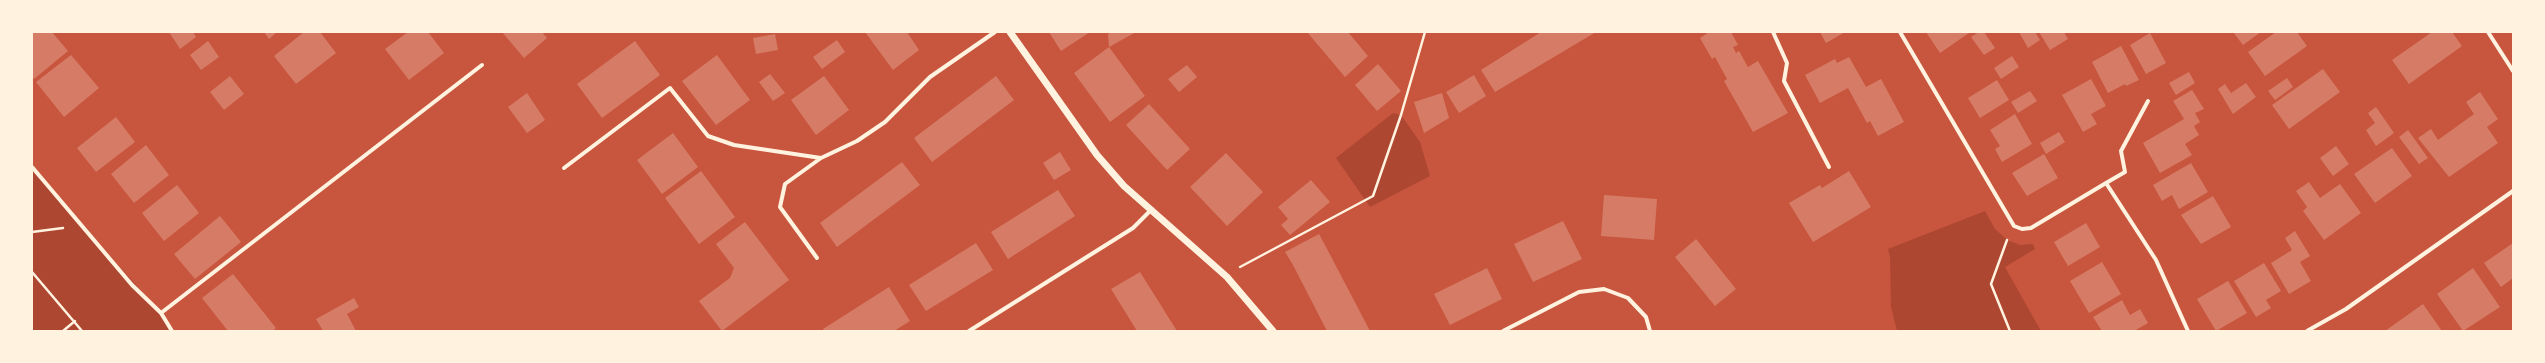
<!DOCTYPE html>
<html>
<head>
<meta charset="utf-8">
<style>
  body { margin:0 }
  #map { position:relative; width:2545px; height:363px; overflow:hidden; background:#c8553d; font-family:Lato,sans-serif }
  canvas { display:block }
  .frame { position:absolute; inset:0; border:33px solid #fff3e0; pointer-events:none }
</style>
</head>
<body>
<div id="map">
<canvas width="2545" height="363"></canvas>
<div class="frame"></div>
</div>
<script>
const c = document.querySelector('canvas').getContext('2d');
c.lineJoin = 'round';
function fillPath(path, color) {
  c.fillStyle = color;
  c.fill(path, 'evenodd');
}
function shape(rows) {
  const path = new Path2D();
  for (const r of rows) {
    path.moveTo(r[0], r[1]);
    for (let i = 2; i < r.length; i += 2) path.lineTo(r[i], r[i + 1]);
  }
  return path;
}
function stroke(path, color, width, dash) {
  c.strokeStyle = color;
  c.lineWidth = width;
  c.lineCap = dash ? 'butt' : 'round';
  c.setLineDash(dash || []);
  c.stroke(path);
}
fillPath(shape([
  [1393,113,1401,115,1420,142,1430,176,1370,207,1336,158],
  [32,169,161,313,172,331,32,331],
  [1985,211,1995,229,2007,240,2020,245,2033,244,2035,249,2005,267,2041,331,1897,331,1891,307,1890,257,1888,249]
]), '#ae4732');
fillPath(shape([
  [32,32,52,32,68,51,34,79,32,76],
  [169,32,193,32,196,37,180,49],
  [264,32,277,32,269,39],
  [304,32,320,32,336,53,296,84,274,56],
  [408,32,428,32,444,53,409,80,385,49],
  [502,32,542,32,547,38,524,58],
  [865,32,907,32,919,50,893,70],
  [1049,32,1090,32,1061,51],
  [1112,32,1136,32,1109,47,1108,34],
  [1307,32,1348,32,1368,56,1345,77],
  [1541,32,1596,32,1495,92,1481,70],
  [1709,32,1731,32,1738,45,1733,47,1736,53,1739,51,1748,67,1758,61,1788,113,1753,132,1724,81,1727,79,1715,57,1712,59,1700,38],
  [1820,32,1845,32,1826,43],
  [1926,32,1969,32,1969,33,1940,53],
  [1979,32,1984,32,1995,48,1984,55,1971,37],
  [2019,32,2035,32,2040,40,2028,48],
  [2039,32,2064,32,2068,39,2050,50],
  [2233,32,2261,32,2243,45],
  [2276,32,2297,32,2307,46,2265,76,2248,52],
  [2432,32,2452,32,2462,46,2409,84,2392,60],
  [2150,33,2166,63,2146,74,2130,45],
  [775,34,778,50,756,54,753,38],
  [837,40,845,52,822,69,813,57],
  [208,41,219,57,201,70,190,55],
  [635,41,660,75,602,118,577,84],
  [2121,46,2139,80,2126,86,2125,84,2108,93,2092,62],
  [1109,47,1145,96,1110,122,1074,73],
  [71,55,99,88,64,117,36,82],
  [717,55,750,100,716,125,682,81],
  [2012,56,2019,67,2001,79,1994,68],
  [1849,57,1866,87,1881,79,1904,122,1878,136,1870,121,1867,123,1848,88,1820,103,1805,75,1835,59,1837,63],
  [1378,64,1401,91,1377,111,1355,85],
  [1187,65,1197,77,1179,92,1168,79],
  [2323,69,2340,92,2289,129,2272,105],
  [2189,72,2195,83,2176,95,2169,83],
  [770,74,785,93,773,101,759,82],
  [1474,75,1486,96,1459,113,1446,92],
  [230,76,244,94,224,110,210,92],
  [824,76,849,110,816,135,791,100],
  [996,76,1014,100,932,162,914,138],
  [2287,78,2293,87,2275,100,2268,91],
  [2091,79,2106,106,2091,114,2097,124,2083,132,2062,95],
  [1997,80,2009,100,1980,118,1968,98],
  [2246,83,2256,97,2233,114,2218,89,2225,84,2231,93],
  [2192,90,2204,109,2195,113,2200,122,2194,126,2199,135,2185,144,2192,155,2160,173,2143,143,2184,119,2173,101],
  [2030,91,2037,101,2018,113,2011,102],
  [2480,92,2498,119,2487,127,2498,143,2449,177,2418,138,2431,129,2438,140,2474,114,2466,102],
  [527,93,545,120,527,133,508,107],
  [1442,93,1449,118,1424,133,1414,102],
  [1149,104,1190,149,1167,170,1126,125],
  [2376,107,2394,133,2376,146,2366,130,2375,123,2368,113],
  [2015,114,2032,144,2002,162,1995,149,2000,146,1990,130],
  [116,117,135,142,96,172,77,148],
  [2408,130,2428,158,2419,164,2399,137],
  [2059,132,2065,142,2046,154,2040,143],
  [673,133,698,167,662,194,637,160],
  [146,145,169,175,134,203,111,174],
  [2336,146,2349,164,2333,176,2320,158],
  [2392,148,2412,176,2375,203,2354,174],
  [1060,152,1071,170,1054,180,1043,163],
  [1226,153,1263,192,1227,226,1190,187],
  [2044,154,2058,178,2027,196,2012,173],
  [902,162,920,185,837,247,820,223],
  [2191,163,2208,192,2179,209,2172,195,2162,201,2153,185],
  [701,171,735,217,699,244,665,198],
  [1849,171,1871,207,1813,242,1789,203,1820,185,1822,188],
  [1311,180,1330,202,1290,235,1281,225,1288,219,1278,207],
  [2309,182,2320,198,2340,184,2361,213,2324,240,2303,211,2307,207,2296,191],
  [177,185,199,213,164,241,142,213],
  [1058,190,1075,216,1008,259,991,232],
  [1604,195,1657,199,1654,240,1601,236],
  [2213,196,2231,227,2201,244,2181,215],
  [220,216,241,242,195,279,174,254],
  [1563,221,1582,259,1533,282,1514,244],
  [745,222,789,280,722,331,699,301,730,278,734,268,716,244],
  [2086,223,2100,247,2068,266,2054,242],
  [2295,231,2310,256,2300,262,2311,281,2289,294,2271,263,2292,250,2285,238],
  [1319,234,1326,247,1370,331,1327,331,1293,265,1285,252],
  [1696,239,1736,289,1715,306,1675,257],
  [976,243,993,270,926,311,909,285],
  [2513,243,2513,278,2501,287,2484,263],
  [2102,262,2121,294,2089,313,2070,281],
  [2264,263,2281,291,2266,300,2271,308,2256,317,2234,281],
  [1487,268,1502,299,1450,325,1434,294],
  [2473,268,2500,307,2463,331,2437,294],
  [1140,272,1177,331,1137,331,1111,289],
  [233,274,276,328,273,331,228,331,202,298],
  [2228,281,2247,313,2216,331,2197,299],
  [889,287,910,321,894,331,824,331,823,329],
  [354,298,359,307,347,314,356,331,323,331,316,319],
  [2122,300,2130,315,2140,309,2148,323,2134,331,2102,331,2093,317],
  [2423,304,2442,331,2385,331]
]), '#d67c66');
stroke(shape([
  [32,232,63,228],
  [2007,240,1991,284,2010,331],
  [1240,267,1373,196,1401,115,1425,32],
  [32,272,82,331],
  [63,331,75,321]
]), '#fff3e0', 2.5);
stroke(shape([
  [1773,32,1787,63,1784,81,1829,167],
  [1900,32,2014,226,2022,229,2031,228,2106,183,2156,260,2188,331],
  [2488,32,2513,71],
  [32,167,132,285,161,313,172,331],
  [564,168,670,88,708,136,734,145,821,158,857,141,885,122,930,77,995,32],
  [2106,183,2125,172,2121,151,2148,101],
  [817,258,780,207,785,184,821,158],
  [161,313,482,65],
  [969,331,1133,228,1152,209],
  [1503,331,1579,292,1604,289,1628,298,1646,317,1650,331],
  [2307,331,2346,309,2513,191]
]), '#fff3e0', 4);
stroke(shape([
  [1010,32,1097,155,1124,186,1227,277,1273,331]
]), '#fff3e0', 7);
</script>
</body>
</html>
